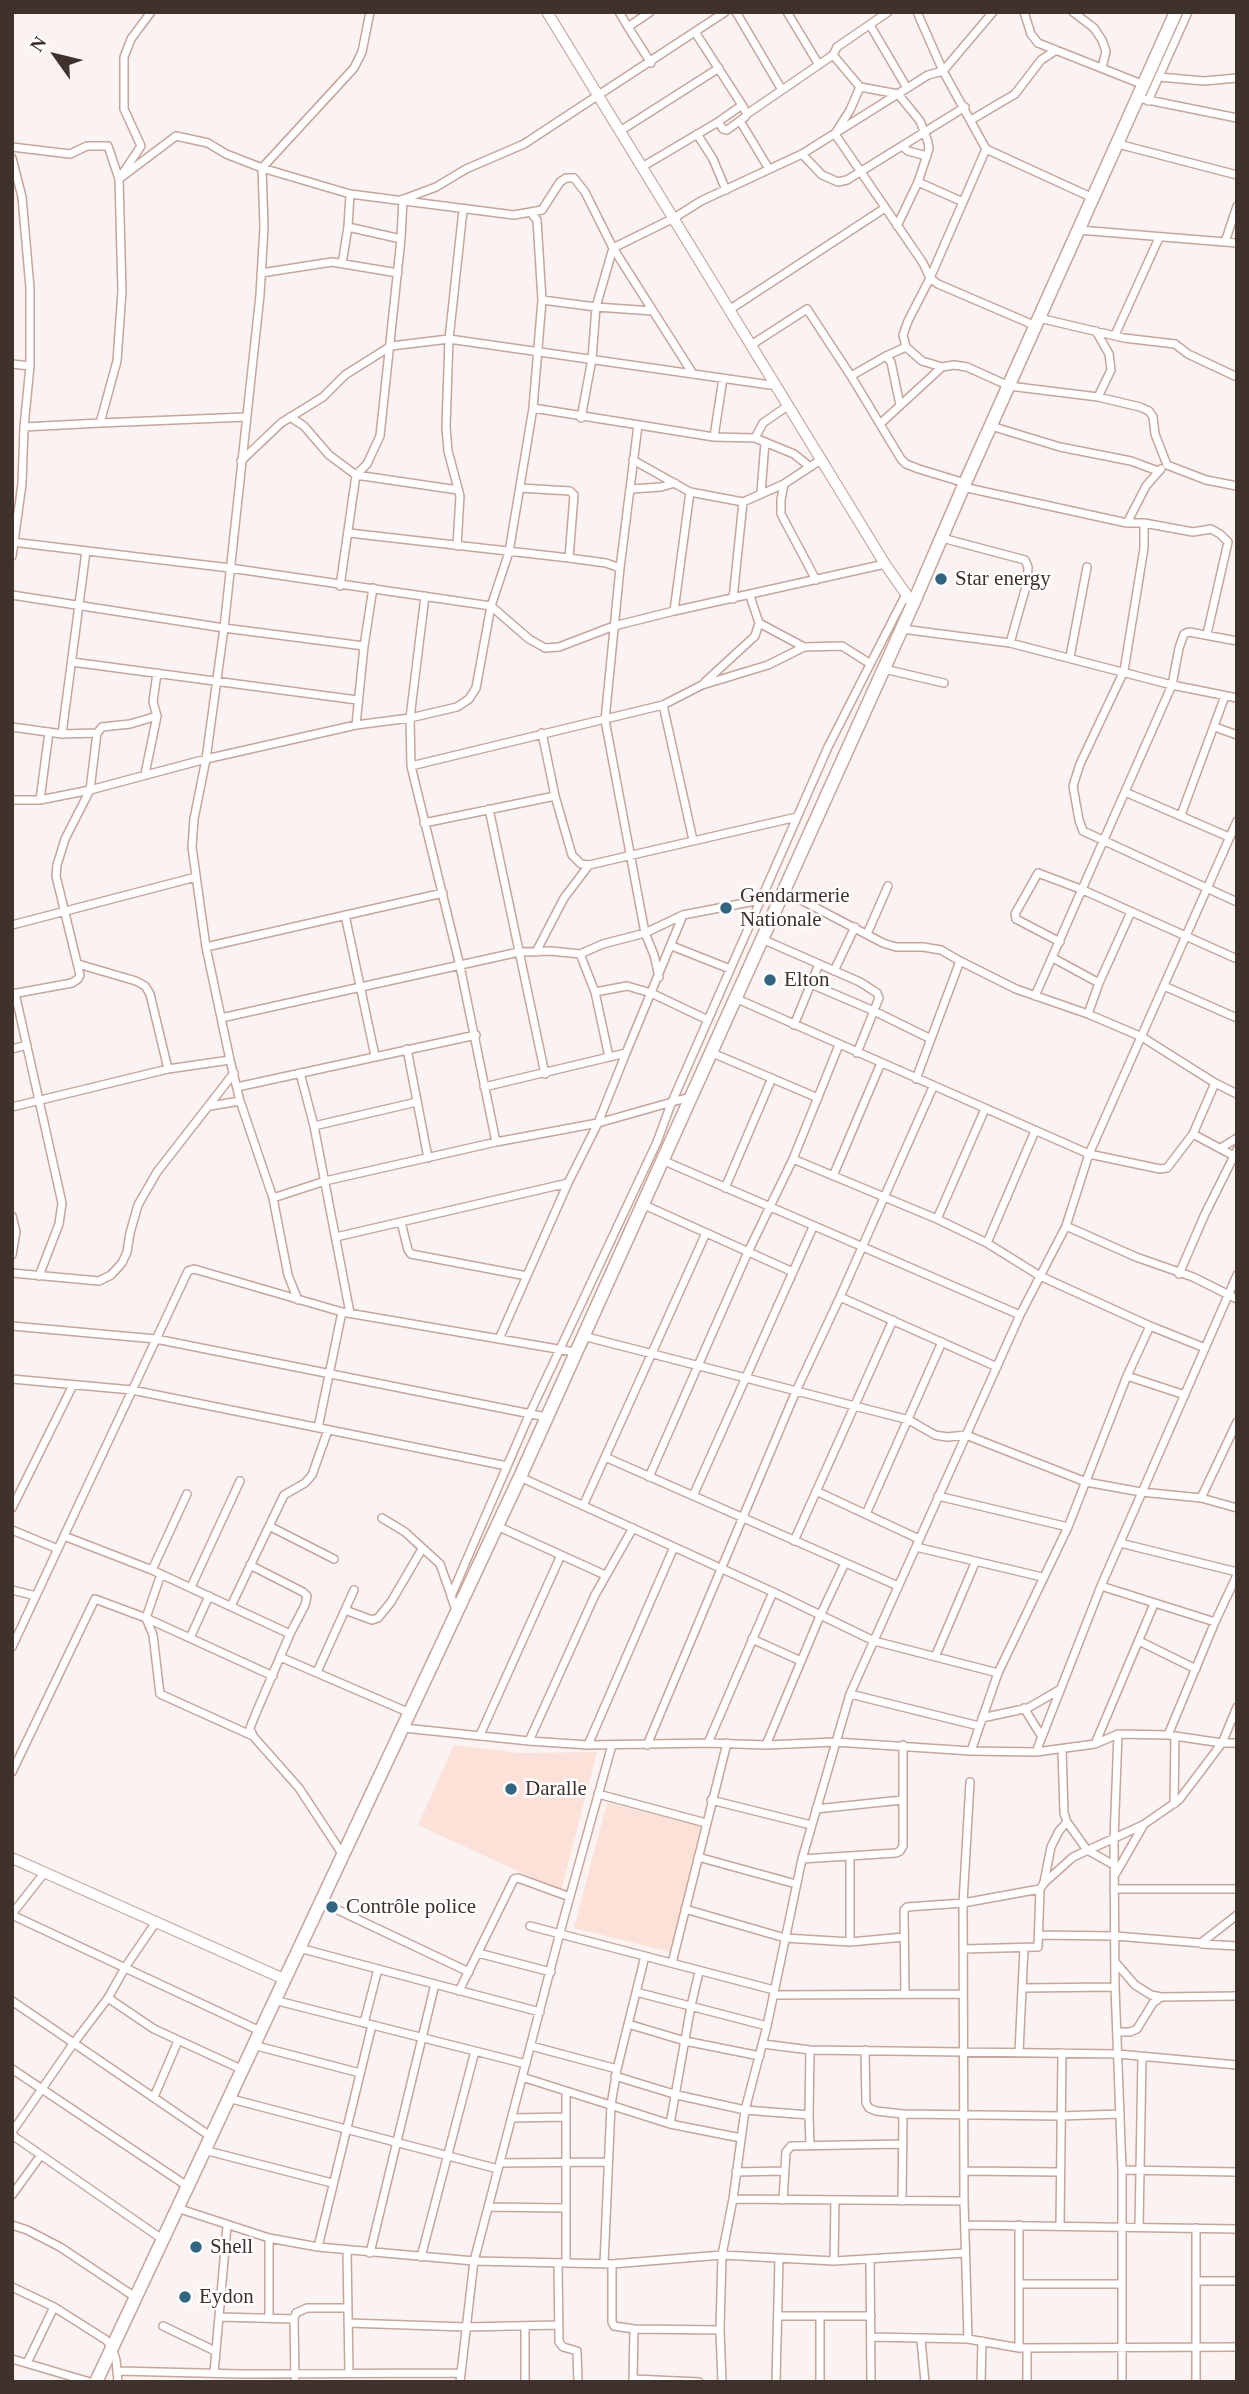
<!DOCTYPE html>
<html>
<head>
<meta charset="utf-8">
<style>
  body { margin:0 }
  #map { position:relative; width:1249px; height:2394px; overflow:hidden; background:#faf3f1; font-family:Georgia,serif }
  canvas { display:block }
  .frame { position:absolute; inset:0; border:14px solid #3f312c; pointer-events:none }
  .north { position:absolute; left:21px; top:21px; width:70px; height:70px; -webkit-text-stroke:5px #fff; paint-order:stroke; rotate:304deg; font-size:19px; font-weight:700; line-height:28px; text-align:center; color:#3f312c }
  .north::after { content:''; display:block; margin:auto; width:24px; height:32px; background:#3f312c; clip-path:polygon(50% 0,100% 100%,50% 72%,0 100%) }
</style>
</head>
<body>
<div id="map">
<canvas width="1249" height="2394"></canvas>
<div class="frame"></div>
<div class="north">N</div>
</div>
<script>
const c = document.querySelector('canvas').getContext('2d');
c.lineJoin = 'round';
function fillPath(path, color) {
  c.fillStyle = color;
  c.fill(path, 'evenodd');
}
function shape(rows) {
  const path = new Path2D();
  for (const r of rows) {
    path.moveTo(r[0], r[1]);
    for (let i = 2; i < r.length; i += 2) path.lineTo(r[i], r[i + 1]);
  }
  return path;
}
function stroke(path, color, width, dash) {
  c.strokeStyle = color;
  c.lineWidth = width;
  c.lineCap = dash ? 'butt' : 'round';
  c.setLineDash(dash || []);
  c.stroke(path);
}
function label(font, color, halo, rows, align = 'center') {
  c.font = font + ' Georgia,serif';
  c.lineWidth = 5;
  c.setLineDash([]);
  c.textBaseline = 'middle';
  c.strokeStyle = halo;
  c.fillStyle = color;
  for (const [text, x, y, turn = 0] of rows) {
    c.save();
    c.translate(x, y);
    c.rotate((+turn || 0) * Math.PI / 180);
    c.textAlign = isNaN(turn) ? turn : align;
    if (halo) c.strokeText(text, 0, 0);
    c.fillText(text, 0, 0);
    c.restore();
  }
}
fillPath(shape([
  [454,1745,518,1753,597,1752,561,1891,418,1825],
  [607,1803,701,1826,670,1952,574,1928]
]), '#fce1d9');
const street = shape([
  [619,12,628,27],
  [650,12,628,27,651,63],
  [736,12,782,90],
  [787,12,819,65],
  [917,12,943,71,986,149,1093,198],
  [1024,12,1031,34,1038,43,1144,85],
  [1073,12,1094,28,1102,40,1106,51,1102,68],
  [870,25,907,88],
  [695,32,742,105],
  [833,55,860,87,898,94,920,121,928,142,929,149,918,182,897,226],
  [1159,77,1204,81,1237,78],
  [860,87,850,110,835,134,923,263,930,278,938,284,1036,326],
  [1138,98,1237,118],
  [1148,101,1188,12],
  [742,105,747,114,745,117,727,130,723,129,718,122,742,105],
  [747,114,833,55,837,47,888,12],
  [971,120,1015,94,1041,60,1056,50],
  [740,121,769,169],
  [620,131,719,68],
  [697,134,713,159,726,190],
  [1118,144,1237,175],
  [902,146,908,151,927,156],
  [12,147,70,154,87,146,108,146,119,179,176,136,208,143,226,154,262,168,350,194,514,215,542,210,560,182,566,178,574,178,585,192,613,248,693,374],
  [802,154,822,175,838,182,847,180,965,107],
  [12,158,22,197,30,288,30,366,24,427,22,484,12,556],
  [642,167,718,122],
  [918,182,963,202],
  [404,199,436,187,466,169,524,144,725,12],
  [348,227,350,194],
  [1079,230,1237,243],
  [1225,242,1237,206],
  [342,264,348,227,401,239],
  [261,273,332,262,398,273],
  [542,300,596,307,653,311],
  [729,310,885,208],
  [1039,318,1124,338,1175,344,1188,354,1237,377],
  [1096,331,1109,354,1111,370,1098,397],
  [1115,335,1159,238],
  [751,345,807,309,851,376,901,459,906,464,919,469,965,483],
  [906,347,922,361,942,367,954,365,967,367,1009,386,1098,397,1140,407,1149,411,1153,417,1155,434,1167,465,1206,480,1237,486],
  [886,356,891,362,900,405],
  [12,364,30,366],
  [851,376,886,356,906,347,903,335,908,321,930,278,986,149],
  [533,408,714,437,755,438,794,454,810,467],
  [290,417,304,426,329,455,356,475,458,490],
  [581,418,592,359,596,307,613,248,674,218,701,201,802,154,928,75,943,71,993,12],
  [100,423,246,417],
  [880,424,942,367],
  [991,426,1060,447,1131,461,1158,471],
  [24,427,100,423,117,361,122,291,119,179,141,146,124,109,124,57,131,39,151,12],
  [714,437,723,378],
  [755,438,763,423,789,405],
  [633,460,690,492,743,502,784,484,822,459],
  [241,461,281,423,323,397,345,375,391,346,449,339,777,386],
  [784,484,781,500,781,514,816,580],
  [963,487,1127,523,1144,523,1193,532,1211,529,1220,534,1228,542,1207,634],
  [520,488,570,491,574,495,569,558],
  [632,489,661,487,675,483],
  [761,493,765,442],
  [1127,523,1146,486,1161,469],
  [1144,523,1144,548,1124,671,1080,764,1073,786,1079,820,1083,831,1237,902],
  [349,533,569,558,606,563,620,568,605,720,645,933,654,955,659,977],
  [942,538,1025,560,1028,567,1027,583,1010,643],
  [12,542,230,568,491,606,529,639,545,648,559,647,614,626,674,611,885,564],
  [457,546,460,496,448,451,446,427,449,339,463,210],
  [620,568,638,425],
  [340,586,356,475,367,464,380,436,401,239,403,199],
  [12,595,224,628,364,646],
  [425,596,410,718,411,766,460,966,496,1142],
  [733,599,743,502],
  [674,611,690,492],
  [759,623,804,647],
  [902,629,1010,643,1172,685,1237,698],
  [1070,657,1087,567],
  [72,662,357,700],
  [884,669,944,683],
  [705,682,755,636,759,623,750,596],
  [663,705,693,840],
  [356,725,364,646,373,588],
  [12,727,62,734,97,733,102,727,130,724,157,716],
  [1215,727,1237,735],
  [542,733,555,796,572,855,581,864,589,865,797,817],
  [62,734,86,551],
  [411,766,663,705,702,685,768,665,804,647,842,646,869,663],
  [145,774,157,716,153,702,157,673],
  [1125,792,1229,837],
  [12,800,40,800,90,790,206,759,356,725,410,718,457,707,469,699,476,688,491,606,509,552,533,408,542,300,537,220,531,213],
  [40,800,49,732],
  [489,809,545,1074],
  [1181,815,1225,696],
  [424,823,555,796],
  [784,891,883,943,896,947,923,947,941,950,960,961,1016,989,1088,1014],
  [1131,912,1099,983,1088,1014,1142,1037,1215,1083,1237,1094],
  [345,915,375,1056],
  [12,925,196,877],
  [867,934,888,886],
  [762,939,860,982,877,993,879,998,857,1053],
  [1060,942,1016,919,1015,914,1038,873,1083,890,1237,959],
  [672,946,730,969],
  [206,947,443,893],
  [536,952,564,898,589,865],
  [580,954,603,944,645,933,683,915,760,900],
  [1053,958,1099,983],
  [78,964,136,981,145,986,150,994,168,1069],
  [834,971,855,927],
  [811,984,874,1011,931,1039],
  [1164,986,1237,1018],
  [595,992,627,986,651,993,708,1020],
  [15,993,62,1203,59,1224,39,1276],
  [12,994,72,983,78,979,80,975,56,876,57,865,65,839,90,790,97,733],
  [1035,996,1172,685,1179,648,1184,634,1189,632,1237,641],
  [735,998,1089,1154,1160,1169,1167,1168,1193,1134,1215,1083],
  [221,1018,519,952,551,951,580,954,595,992,609,1057],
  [794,1025,819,964],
  [12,1049,27,1045],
  [407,1049,428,1158],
  [710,1052,818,1098],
  [300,1073,314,1126,350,1313],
  [916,1079,960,961],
  [237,1087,476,1035],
  [484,1087,626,1053,683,915],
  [210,1106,240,1101],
  [12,1107,168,1069,230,1060],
  [314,1126,417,1102],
  [1193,1134,1234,1156],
  [1221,1148,1237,1138],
  [793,1159,937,1219,987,1243,1040,1276,1150,1326,1205,1348],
  [662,1160,1020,1315],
  [833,1176,881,1063],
  [725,1188,772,1078],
  [273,1198,325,1181,496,1142,598,1123,690,1097],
  [642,1204,793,1272],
  [12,1216,16,1232,12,1255],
  [937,1219,985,1109],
  [401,1222,408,1250,411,1254,527,1276],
  [1066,1226,1136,1257,1193,1277,1237,1299],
  [336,1237,568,1183],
  [987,1243,1035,1131],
  [12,1273,99,1281,111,1275,122,1263,127,1252,130,1233,138,1205,157,1172,234,1073],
  [1179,1274,1205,1214,1237,1150],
  [840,1297,997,1367],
  [298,1300,288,1275,273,1198,240,1101,230,1060,206,947,192,847,194,819,206,759,224,628,260,295,264,227,262,168,354,68,362,52,370,12],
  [12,1326,156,1339,546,1417],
  [583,1336,909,1420,935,1435,947,1437,966,1435,1086,1482,1141,1492,1201,1498,1237,1508],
  [499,1339,568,1183,598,1123,626,1053],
  [1127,1376,1185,1395],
  [12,1379,132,1390,507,1466],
  [318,1428,342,1312],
  [605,1457,898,1586],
  [520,1477,773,1592,874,1641,998,1673],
  [649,1477,748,1252,793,1159,839,1045],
  [816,1491,919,1539],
  [693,1496,813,1227],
  [938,1496,1068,1527],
  [1201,1498,1237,1422],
  [583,1506,706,1233],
  [12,1508,73,1385],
  [866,1514,942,1342],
  [382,1518,405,1532,440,1564,451,1595],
  [269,1526,334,1559],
  [497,1526,605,1575],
  [12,1530,58,1549],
  [64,1536,152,1570,290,1634],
  [794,1541,893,1320],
  [1120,1543,1237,1572],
  [916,1547,1042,1577],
  [250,1565,303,1592,307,1596,305,1605,290,1634,256,1713,250,1728,253,1736,299,1788,343,1855],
  [152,1570,187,1494],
  [161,1574,146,1618,153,1635,160,1694,253,1736],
  [1101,1586,1215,1622],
  [191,1587,240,1481],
  [12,1590,36,1596],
  [231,1606,284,1495,305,1483,312,1475,328,1430],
  [345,1610,372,1620,378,1618,391,1602,422,1549],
  [456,1610,451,1596,530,1413,657,1142,671,1104,828,747,906,594],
  [190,1638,209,1596],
  [752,1639,801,1661],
  [1139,1641,1196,1669],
  [12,1647,188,1271,194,1269,342,1312,575,1352],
  [280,1657,410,1713],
  [935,1657,975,1563],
  [317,1672,354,1590],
  [850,1694,979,1726],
  [1024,1708,1042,1737],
  [982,1718,1028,1708,1059,1690],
  [404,1728,529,1741,588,1745,708,1743,766,1745,835,1742,971,1751,1036,1752,1095,1744,1118,1734,1168,1735,1222,1743,1237,1743],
  [1118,1734,1114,1839,1115,1987,1122,2170,1122,2382],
  [480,1735,561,1555],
  [1168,1735,1215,1622,1237,1575],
  [529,1741,595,1595,633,1528],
  [708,1743,773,1592],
  [1095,1744,1154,1604],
  [588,1745,674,1547],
  [647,1745,796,1391,840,1297,933,1087],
  [766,1745,820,1616,845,1563],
  [1062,1749,1064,1813,1067,1822,1087,1850,1114,1865],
  [971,1751,998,1673,1068,1527,1127,1376,1150,1326],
  [1036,1752,1101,1586,1237,1275],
  [12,1772,95,1599,146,1618,273,1676],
  [598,1794,706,1823],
  [711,1800,811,1825],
  [1174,1804,1175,1736],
  [816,1809,902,1800],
  [698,1857,796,1884],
  [802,1859,896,1853,900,1851,903,1846,903,1745],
  [1116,1873,1143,1826],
  [1044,1882,1051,1847,1059,1831,1067,1822],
  [1114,1889,1237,1889],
  [321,1902,469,1972],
  [685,1909,785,1938,850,1942,904,1937],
  [12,1914,45,1872],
  [12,1915,260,2031],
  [530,1926,774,1990],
  [1039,1935,1115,1936,1201,1943,1237,1915],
  [850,1942,850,1857],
  [1202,1944,1237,1946],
  [299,1948,540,2012],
  [963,1949,1038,1947,1040,1889,1044,1883,1073,1857,1143,1825,1179,1800,1222,1743,1237,1707],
  [478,1953,551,1972],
  [672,1963,727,1743],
  [1116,1963,1135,1985,1151,1995,1161,1997],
  [1023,1988,1115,1987],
  [459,1991,514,1879,518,1878,570,1897],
  [636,1992,767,2026],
  [905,1993,904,1910,907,1907,963,1903,1040,1889],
  [774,1995,963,1994],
  [108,1998,154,2029,241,2069],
  [274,2000,526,2064],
  [12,2001,210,2136],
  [364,2023,378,1969],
  [628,2024,685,2041,760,2056],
  [1117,2032,1130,2032,1137,2029,1153,2003,1161,1997,1237,1996],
  [763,2044,810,2050,1118,2054,1237,2065],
  [253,2045,360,2073],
  [531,2046,617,2069],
  [865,2050,866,2103,869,2108,876,2111,903,2114,1060,2116,1120,2114],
  [1019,2052,1024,1948],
  [12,2069,187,2186],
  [615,2076,677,2095,745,2110,809,2115,810,2145],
  [522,2077,670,2124,741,2138],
  [154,2097,178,2041],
  [228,2098,498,2169],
  [809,2115,810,2050],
  [512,2118,566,2117],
  [670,2124,691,2006,699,1972],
  [12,2132,73,2044,108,1998,126,1966,156,1922],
  [12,2135,162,2239],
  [204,2150,332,2183],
  [500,2163,608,2162],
  [1122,2170,1237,2172],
  [965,2171,1060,2172],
  [736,2172,785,2171],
  [12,2195,41,2155],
  [733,2199,964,2201],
  [783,2200,786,2152,791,2146,903,2144],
  [902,2201,903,2114],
  [489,2207,565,2208],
  [177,2208,269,2238,318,2247,474,2261,612,2264,722,2255,834,2261,965,2253],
  [12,2225,27,2230,60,2247,135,2297],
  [965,2225,1237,2229],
  [1019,2225,1019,2348],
  [1060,2226,1062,2053],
  [1139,2227,1142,2057],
  [1196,2228,1196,2382],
  [269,2238,269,2318],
  [318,2247,372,2025],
  [347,2251,349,2373],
  [370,2253,435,1984],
  [421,2257,475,2051],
  [870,2259,871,2382],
  [834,2261,835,2200],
  [566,2263,566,2091],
  [558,2264,559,2342,563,2347,577,2351,578,2382],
  [604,2264,611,2105,617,2069,645,1956],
  [612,2264,612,2322,614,2326,634,2329,720,2330],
  [1196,2281,1237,2281],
  [1019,2284,1121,2284],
  [12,2287,54,2307,106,2340,112,2347,116,2360,118,2382],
  [778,2316,871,2316],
  [219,2317,294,2319],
  [348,2323,466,2327,557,2325],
  [163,2326,215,2351],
  [525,2326,525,2382],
  [871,2337,968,2339,1019,2348,1237,2347],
  [968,2339,964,2201,963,1903,970,1782],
  [921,2340,925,2382],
  [1027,2348,1027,2382],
  [12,2359,90,2382],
  [27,2363,54,2307],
  [118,2371,241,2374,460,2373],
  [214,2373,227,2226],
  [633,2379,699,2382],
  [633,2381,634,2329],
  [295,2382,294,2319,296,2313,307,2308,348,2308],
  [460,2382,474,2261,562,1925,612,1745],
  [722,2382,720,2330,722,2255,733,2199,745,2110,767,2026,802,1859,850,1694,1020,1315,1066,1226,1089,1154,1237,821],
  [776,2382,779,2259],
  [820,2382,820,2316],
  [981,2382,982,2341]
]);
const secondary = shape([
  [547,12,885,564,913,604],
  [12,1858,284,1979]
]);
const highway = shape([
  [96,2382,520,1477,913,604,965,483,1176,12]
]);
stroke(street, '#c7a59a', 10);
stroke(secondary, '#c7a59a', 12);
stroke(highway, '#c7a59a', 15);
stroke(street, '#fff', 7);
stroke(secondary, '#fff', 10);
stroke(highway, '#fff', 12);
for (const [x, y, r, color] of [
  [941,579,7,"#316682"],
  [726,908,7,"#316682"],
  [770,980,7,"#316682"],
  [511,1789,7,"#316682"],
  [332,1907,7,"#316682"],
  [196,2247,7,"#316682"],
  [185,2297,7,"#316682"]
]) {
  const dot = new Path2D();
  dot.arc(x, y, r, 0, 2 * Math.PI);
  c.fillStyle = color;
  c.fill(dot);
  stroke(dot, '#fff', 2.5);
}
label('21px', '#3f312c', '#fff', [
  ["Star energy",955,579],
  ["Gendarmerie",740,896],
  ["Nationale",740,920],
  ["Elton",784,980],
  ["Daralle",525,1789],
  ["Contrôle police",346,1907],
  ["Shell",210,2247],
  ["Eydon",199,2297]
], 'left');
</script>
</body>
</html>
